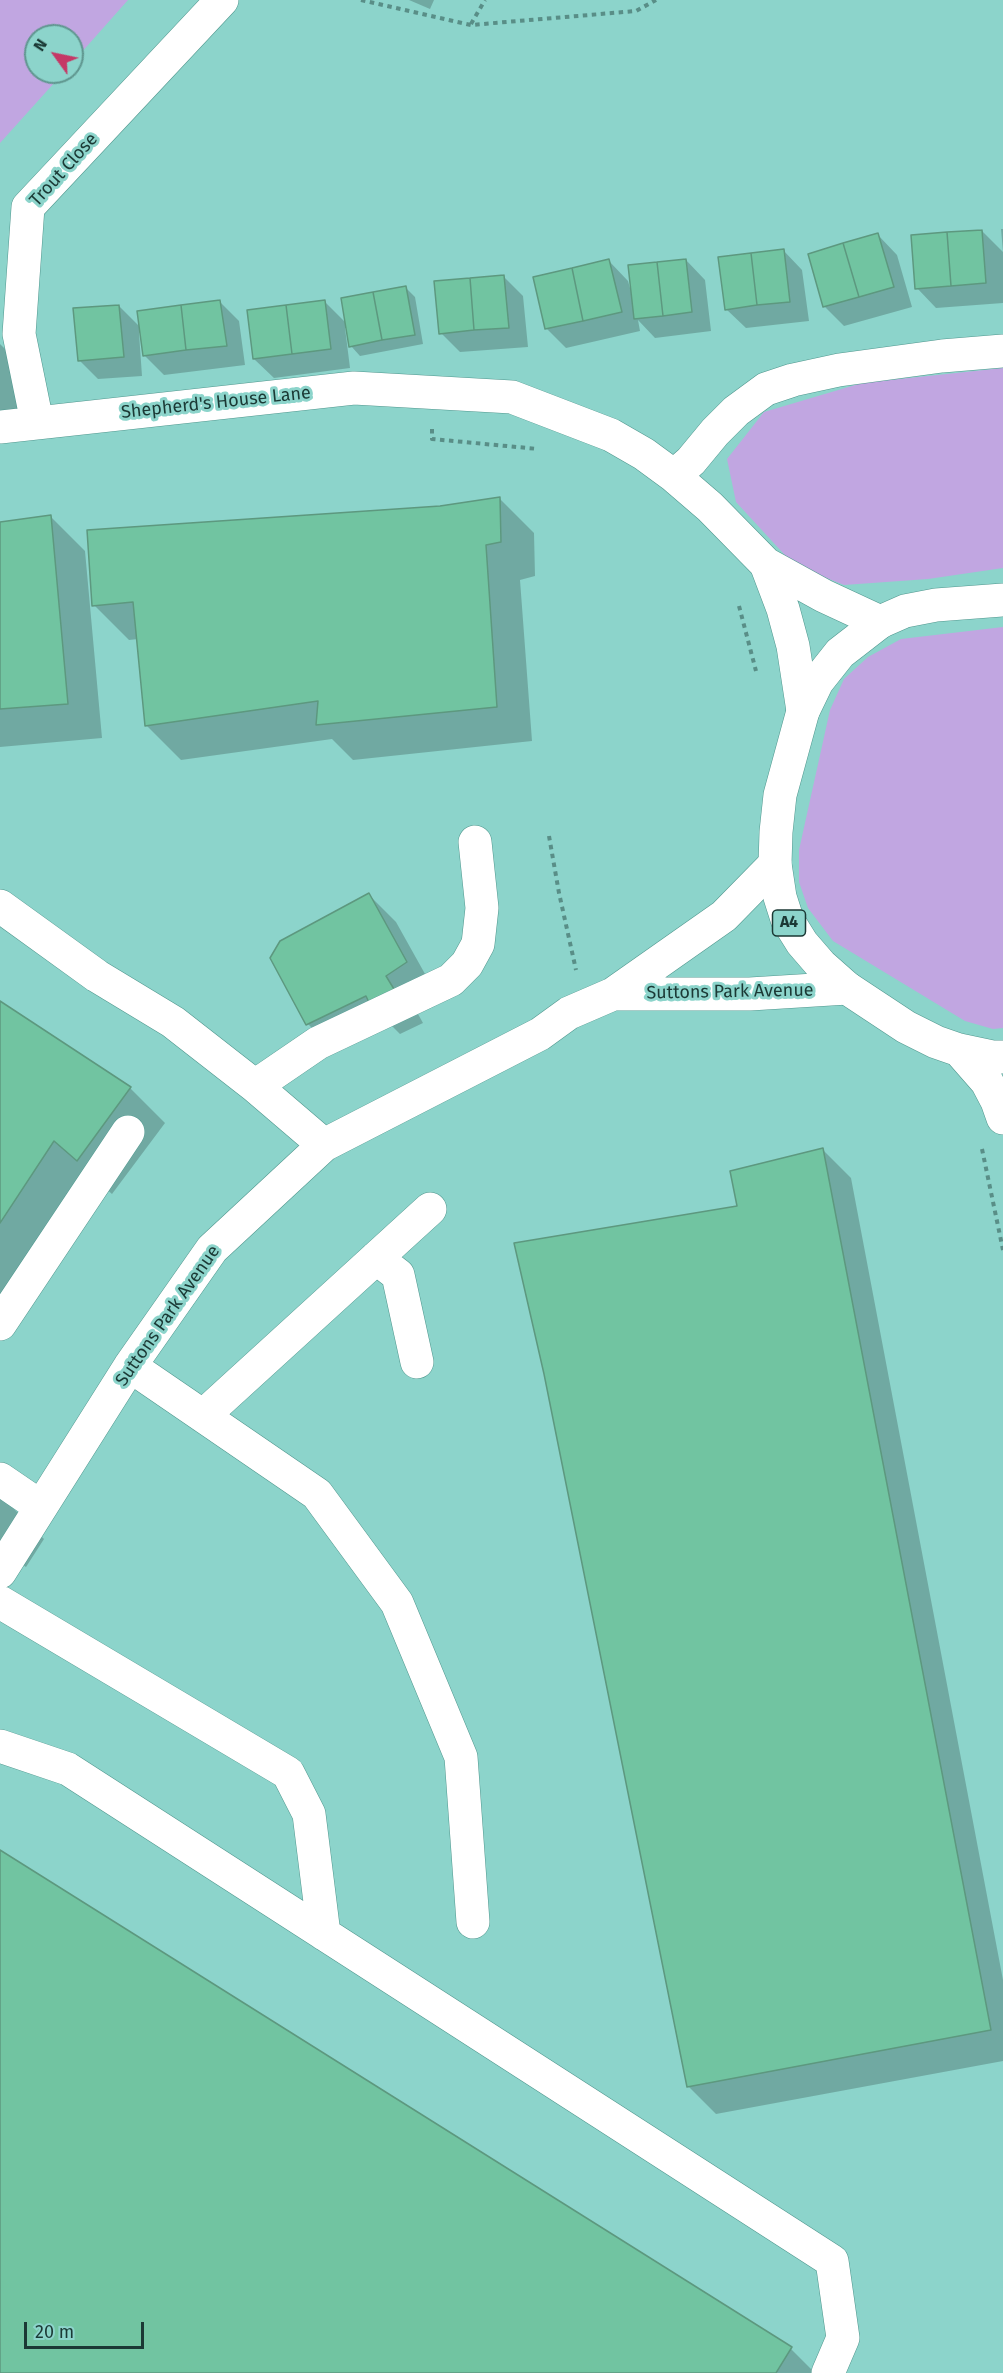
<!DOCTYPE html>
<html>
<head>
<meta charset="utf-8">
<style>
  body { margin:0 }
  #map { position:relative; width:1003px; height:2373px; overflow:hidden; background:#8cd4cb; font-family:"Fira Sans",sans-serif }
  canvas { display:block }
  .north { position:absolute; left:24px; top:24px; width:60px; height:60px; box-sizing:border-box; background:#8cd4cb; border:2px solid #5f968f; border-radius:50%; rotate:303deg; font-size:16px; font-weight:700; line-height:24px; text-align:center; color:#1b3935 }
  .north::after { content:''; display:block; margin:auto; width:21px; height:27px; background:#c53866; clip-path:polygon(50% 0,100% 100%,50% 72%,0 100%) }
  .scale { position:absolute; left:24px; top:2322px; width:120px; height:27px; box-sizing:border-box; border:3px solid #1b3935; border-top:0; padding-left:8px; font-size:18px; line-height:21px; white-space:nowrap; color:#1b3935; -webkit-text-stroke:4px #8cd4cb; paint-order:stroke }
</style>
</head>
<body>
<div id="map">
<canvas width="1003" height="2373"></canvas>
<div class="north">N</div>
<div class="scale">20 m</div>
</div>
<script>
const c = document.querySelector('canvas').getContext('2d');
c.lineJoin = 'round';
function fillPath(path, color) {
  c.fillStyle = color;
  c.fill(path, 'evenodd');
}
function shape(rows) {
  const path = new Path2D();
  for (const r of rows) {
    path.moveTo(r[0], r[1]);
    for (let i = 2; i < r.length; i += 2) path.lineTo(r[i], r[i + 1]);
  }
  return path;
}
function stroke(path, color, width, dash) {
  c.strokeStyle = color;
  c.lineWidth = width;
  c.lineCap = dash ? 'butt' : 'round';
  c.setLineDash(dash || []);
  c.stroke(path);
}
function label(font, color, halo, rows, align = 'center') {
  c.font = font + ' "Fira Sans",sans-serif';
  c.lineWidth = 6;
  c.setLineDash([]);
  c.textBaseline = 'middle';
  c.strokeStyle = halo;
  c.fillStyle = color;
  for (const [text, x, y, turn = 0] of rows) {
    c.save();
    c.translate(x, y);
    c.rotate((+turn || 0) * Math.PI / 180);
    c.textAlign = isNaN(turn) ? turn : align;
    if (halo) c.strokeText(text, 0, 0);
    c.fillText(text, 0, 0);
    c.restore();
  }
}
fillPath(shape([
  [0,0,128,0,72,63,72,36,36,36,36,72,64,72,0,143],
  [1003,368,1003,568,928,579,844,585,794,565,736,502,727,459,764,412,862,383],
  [1003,627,1003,1028,993,1029,965,1021,833,941,808,908,799,882,799,850,830,710,844,679,868,657,901,639]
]), '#c1a6e1');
fillPath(shape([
  [409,0,434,0,430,9],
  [1001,229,1003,229,1003,303,936,308,917,288,982,231,1003,252],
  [878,235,897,255,912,307,844,326,825,307,810,255],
  [783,250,802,270,809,321,746,328,726,309],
  [686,260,705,280,711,331,655,338,638,320,640,331,566,348,546,328,609,261,628,281,630,288],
  [504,277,523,296,528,347,460,352,441,333],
  [405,287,415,297,423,344,360,356,351,346,347,328,345,328,350,368,274,378,254,359,324,301,347,324],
  [220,302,239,321,245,365,164,375,145,356,141,332,139,333,142,376,98,379,79,360,119,306,141,328],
  [0,344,17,361,18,416,0,417],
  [499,498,534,533,535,576,520,580,532,741,353,760,332,739,181,760,146,725,138,639,129,640,94,605,440,507],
  [50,516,85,551,102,738,0,747,0,524],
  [368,894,396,922,434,990,413,1005,423,1023,400,1034,391,1025,336,1052,308,1024,271,958],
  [0,1003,130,1088,165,1123,112,1194,89,1174,0,1311],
  [823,1150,851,1178,1003,1980,1003,2061,716,2114,688,2086,738,1207],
  [0,1495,44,1539,26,1567,0,1550],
  [0,1852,791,2349,815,2373,0,2373]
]), '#0003');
const building = shape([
  [982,230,986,283,951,286,947,232,982,230],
  [947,232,951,286,915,289,911,235,947,232],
  [878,233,894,287,859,297,843,243,878,233],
  [843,243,859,297,823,307,808,254,843,243],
  [784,249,790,302,757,305,751,253,784,249],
  [751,253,757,305,725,310,718,257,751,253],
  [609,259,622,312,583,321,572,268,609,259],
  [686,259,692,312,663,316,657,262,686,259],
  [657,262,663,316,634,319,628,265,657,262],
  [572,268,583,321,545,329,533,277,572,268],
  [504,275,509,328,474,330,470,278,504,275],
  [470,278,474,330,439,334,434,281,470,278],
  [406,286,415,335,382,340,373,292,406,286],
  [373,292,382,340,349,347,341,298,373,292],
  [220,300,227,346,186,350,181,305,220,300],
  [325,300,331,349,292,354,286,305,325,300],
  [119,305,124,357,78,361,73,308,119,305],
  [181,305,186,350,143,356,137,311,181,305],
  [286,305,292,354,253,359,247,310,286,305],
  [500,497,501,542,486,545,497,707,316,725,318,701,145,726,133,602,92,606,87,530,440,506,500,497],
  [51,515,68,704,0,709,0,522,51,515],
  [369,893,407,962,386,976,397,994,371,1007,366,996,306,1025,270,958,280,941,369,893],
  [0,1001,131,1087,77,1161,54,1141,0,1223,0,1001],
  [823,1148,991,2030,687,2087,544,1374,514,1243,737,1206,730,1171,823,1148],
  [0,1850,792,2347,776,2373,0,2373,0,1850]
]);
fillPath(building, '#71c4a1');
stroke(building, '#5d987f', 1.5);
const minor = shape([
  [37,422,19,334,28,207,222,0],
  [0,427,354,388,512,397,611,435,644,454,674,476,710,507,766,564,824,596,880,622],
  [674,476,691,461,715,432,736,411,766,389,793,380,839,370,942,356,1003,351],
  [766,564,783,609,793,646,803,711],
  [0,906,97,976,173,1022,255,1086,324,1145],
  [613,994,750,994,847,988],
  [255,1086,318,1043,451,980,467,964,478,944,482,908,475,842],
  [376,1258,398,1275,417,1362],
  [0,1324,128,1132],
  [130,1366,317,1494,397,1603,461,1757,473,1922],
  [203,1416,430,1209],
  [0,1479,41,1507],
  [0,1572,130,1366,212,1249,324,1145,540,1034,569,1013,613,994,724,916,775,864],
  [0,1602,288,1773,309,1814,324,1934],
  [0,1746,68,1769,832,2261,843,2338,828,2373]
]);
const major = shape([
  [1003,600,936,605,905,611,880,622,840,653,817,682,803,711,780,795,776,832,775,864,780,897,787,919,802,943,821,965,847,988,906,1027,936,1042,959,1050,992,1057,1003,1057],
  [959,1050,987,1082,997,1101,1003,1118]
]);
stroke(minor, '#50978e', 34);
stroke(major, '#50978e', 34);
stroke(shape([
  [361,0,471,25,636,11,656,0],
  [471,24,485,0],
  [432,429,432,439,538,449],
  [739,606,756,671],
  [549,836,559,893,576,970],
  [982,1149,1003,1250]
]), '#598e87', 4, [4.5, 4.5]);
stroke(minor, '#fff', 33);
stroke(major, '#fff', 33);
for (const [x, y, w] of [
  [789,923,33]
]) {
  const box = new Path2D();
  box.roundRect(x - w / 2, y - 13, w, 26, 4.5);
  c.fillStyle = '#8cd4cb';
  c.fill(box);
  stroke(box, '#1b3935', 1.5);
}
label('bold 16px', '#1b3935', null, [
  ["A4",789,923]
]);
label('18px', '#1b3935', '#8cd4cb', [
  ["Trout Close",64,170,-48],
  ["Shepherd's House Lane",216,403,-6],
  ["Suttons Park Avenue",730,992,-1],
  ["Suttons Park Avenue",168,1316,-55]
]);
</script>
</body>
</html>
